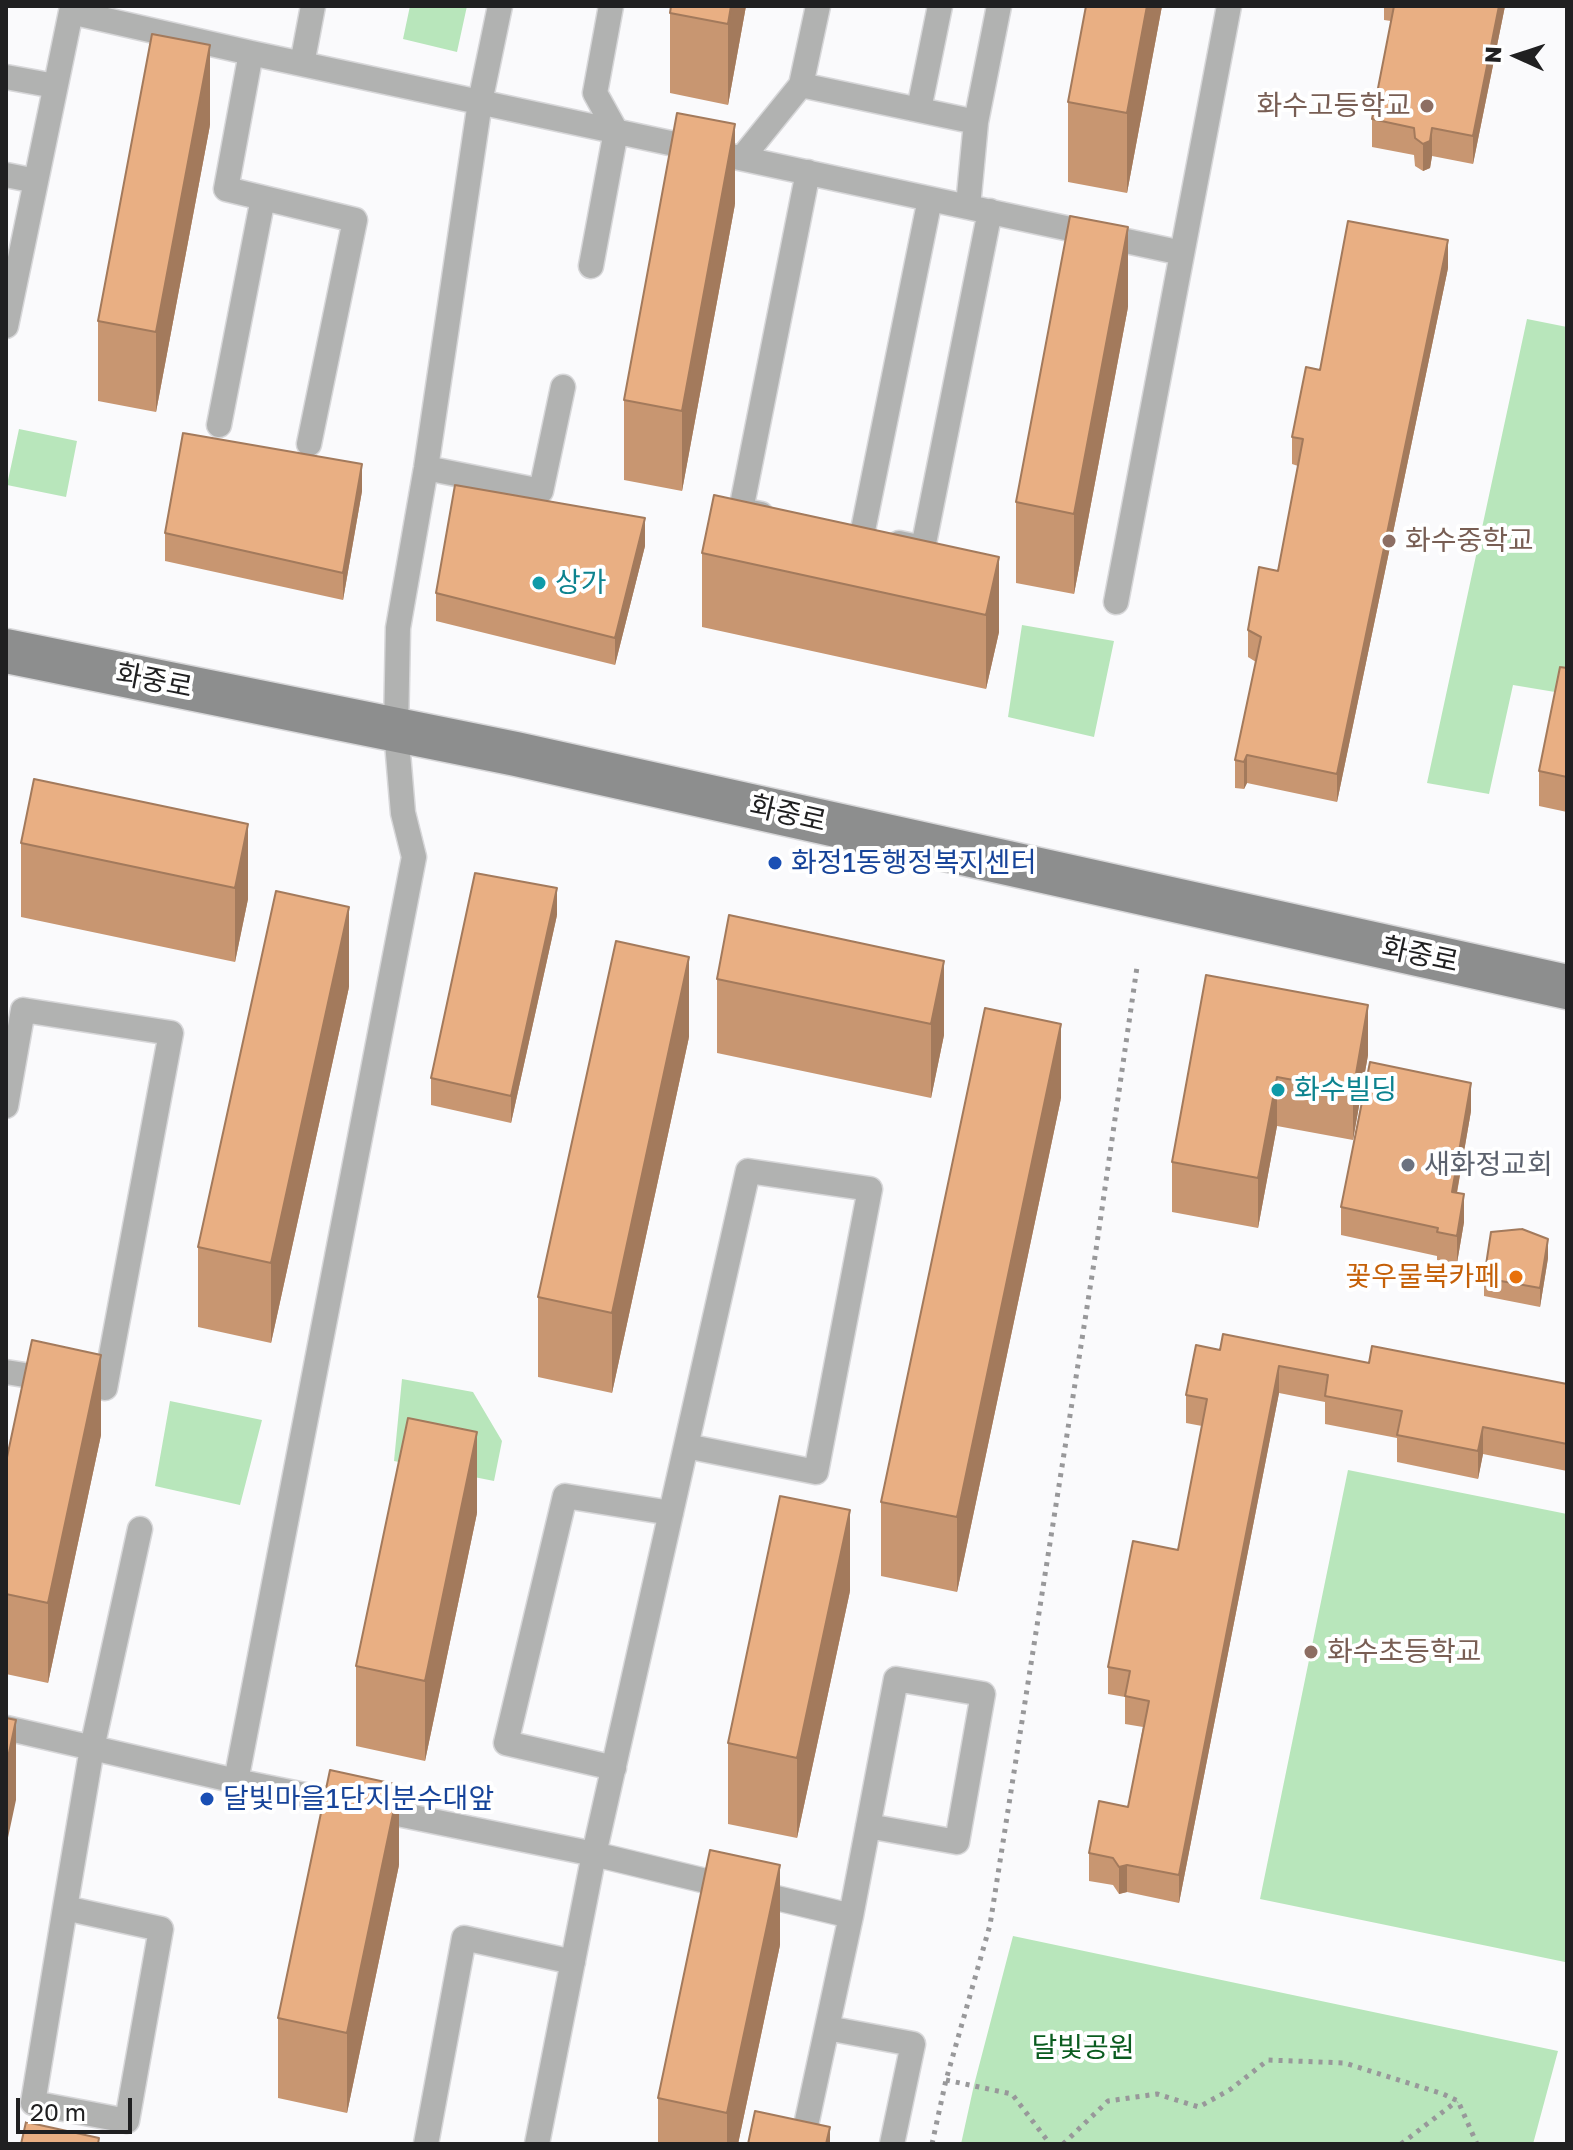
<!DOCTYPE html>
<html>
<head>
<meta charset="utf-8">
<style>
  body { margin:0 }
  #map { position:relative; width:1573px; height:2150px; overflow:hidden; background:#fafafc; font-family:"Golos Text",sans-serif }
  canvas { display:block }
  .frame { position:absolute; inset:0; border:8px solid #202021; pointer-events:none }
  .north { position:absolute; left:1477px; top:16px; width:80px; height:80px; -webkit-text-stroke:6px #fff; paint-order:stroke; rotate:273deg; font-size:22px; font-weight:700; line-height:32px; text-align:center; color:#202021 }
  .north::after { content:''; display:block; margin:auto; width:28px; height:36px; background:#202021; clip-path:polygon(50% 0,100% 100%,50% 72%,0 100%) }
  .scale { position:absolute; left:16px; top:2098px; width:116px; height:36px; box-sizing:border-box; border:4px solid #202021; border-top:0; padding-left:10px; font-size:24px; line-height:28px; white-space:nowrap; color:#202021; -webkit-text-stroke:6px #fff; paint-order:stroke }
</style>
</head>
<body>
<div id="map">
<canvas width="1573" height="2150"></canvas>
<div class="frame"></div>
<div class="north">N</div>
<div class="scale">20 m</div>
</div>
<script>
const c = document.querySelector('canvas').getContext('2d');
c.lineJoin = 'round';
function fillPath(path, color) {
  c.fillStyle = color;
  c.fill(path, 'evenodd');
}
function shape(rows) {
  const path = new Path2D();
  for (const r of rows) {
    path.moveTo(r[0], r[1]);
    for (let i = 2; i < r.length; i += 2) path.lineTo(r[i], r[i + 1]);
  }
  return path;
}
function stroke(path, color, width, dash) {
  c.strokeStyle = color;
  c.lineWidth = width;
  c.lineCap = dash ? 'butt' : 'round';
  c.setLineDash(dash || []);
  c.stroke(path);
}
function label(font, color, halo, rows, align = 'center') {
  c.font = font + ' "Golos Text","Noto Sans KR",sans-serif';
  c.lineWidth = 8;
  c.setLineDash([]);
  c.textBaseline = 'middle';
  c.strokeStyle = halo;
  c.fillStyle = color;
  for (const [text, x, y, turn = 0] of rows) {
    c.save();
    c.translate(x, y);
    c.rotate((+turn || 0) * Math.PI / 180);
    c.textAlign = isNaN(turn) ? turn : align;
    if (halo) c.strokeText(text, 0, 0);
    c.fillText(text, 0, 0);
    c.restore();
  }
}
fillPath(shape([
  [410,6,467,6,457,52,403,39],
  [1527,319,1567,327,1567,694,1513,685,1489,794,1427,783],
  [19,429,77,441,66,497,7,485],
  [1022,625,1114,641,1094,737,1008,717],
  [402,1379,473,1392,502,1441,494,1481,394,1461],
  [170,1401,262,1420,240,1505,155,1486],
  [1348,1470,1567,1514,1567,1951,1565,1962,1260,1899],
  [1013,1936,1558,2051,1533,2144,961,2144,974,2085]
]), '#b8e6bb');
const service = shape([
  [251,53,226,189,355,220,309,444],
  [302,64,313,6],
  [6,77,55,86],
  [801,85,976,122],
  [919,109,940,6],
  [742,158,801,85,818,6],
  [6,175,36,181],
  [968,206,976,122,999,6],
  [591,266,616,131,595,93,611,6],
  [6,326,71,12,251,53,1182,253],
  [219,425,263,198],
  [426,468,541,491,563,387],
  [761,514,741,510,808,172],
  [862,535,930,199],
  [899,543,923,548,990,211],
  [1116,602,1229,6],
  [6,1106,23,1010,171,1033,105,1388,6,1372],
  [6,1728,236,1781,594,1854,851,1916],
  [614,1768,506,1743,565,1496,671,1513],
  [236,1781,414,857,403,813,396,730,398,628,426,468,480,102,500,6],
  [65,1908,161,1929,127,2121,33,2103,65,1908,92,1748,140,1529],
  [827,2028,913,2044,892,2144],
  [426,2144,464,1938,573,1962],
  [537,2144,594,1854,748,1171,870,1189,816,1472,686,1446],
  [802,2144,851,1916,896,1679,983,1694,957,1842,868,1826]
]);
const secondary = shape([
  [6,651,516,754,1567,987]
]);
stroke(service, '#d7d7d9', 27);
stroke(secondary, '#d7d7d9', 47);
stroke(shape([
  [946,2080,1012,2094,1050,2144],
  [932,2144,946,2080,990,1925,1096,1250,1137,967],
  [1063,2144,1108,2101,1157,2094,1199,2107,1231,2089,1268,2060,1345,2063,1443,2094,1458,2101,1477,2144],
  [1401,2144,1457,2101]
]), '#98989a', 5, [4, 6]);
stroke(service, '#b1b2b1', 24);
stroke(secondary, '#8d8e8e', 44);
fillPath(shape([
  [746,6,728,105,670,93,670,13],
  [1162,6,1127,193,1068,182,1068,102],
  [1384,6,1505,6,1473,164,1432,156,1430,168,1423,171,1415,166,1414,155,1372,147,1372,119,1391,21,1384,20],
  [210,125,156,412,98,401,98,321],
  [735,204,682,491,624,480,624,400],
  [1448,268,1337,802,1247,783,1244,789,1235,788,1235,760,1256,662,1248,657,1248,630,1278,571,1298,466,1292,464,1292,437,1320,370],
  [1128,307,1074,594,1016,583,1016,502],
  [362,491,343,600,165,561,165,533],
  [645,546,615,665,436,621,436,593],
  [702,553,999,557,999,632,986,689,702,627],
  [1567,668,1567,812,1539,806,1539,771],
  [248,824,248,899,235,962,21,917,21,843],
  [557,915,511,1123,431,1105,431,1078],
  [944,961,944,1035,931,1098,717,1053,717,979],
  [1206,975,1368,1055,1353,1140,1277,1126,1258,1228,1172,1212,1172,1162],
  [349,987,271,1343,198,1327,198,1247],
  [689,1037,612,1393,538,1377,538,1297],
  [1061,1098,957,1592,881,1576,881,1502],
  [1471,1111,1457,1193,1464,1222,1457,1263,1437,1260,1437,1256,1341,1235,1341,1207],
  [1548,1258,1540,1307,1484,1296,1484,1278],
  [1220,1350,1369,1363,1567,1384,1567,1471,1483,1454,1478,1479,1397,1462,1397,1438,1325,1424,1325,1402,1279,1393,1179,1903,1127,1892,1119,1894,1113,1885,1089,1881,1089,1853,1128,1807,1143,1727,1125,1724,1125,1697,1108,1694,1108,1667,1178,1550,1202,1426,1186,1423,1186,1395],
  [101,1435,48,1683,6,1674,6,1462],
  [477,1513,425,1761,356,1746,356,1666],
  [850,1591,797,1838,728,1824,728,1743],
  [399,1865,347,2113,278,2098,278,2018],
  [780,1945,738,2144,658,2144,658,2098]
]), '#c89671');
fillPath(shape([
  [731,6,746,6,728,105,728,24],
  [1147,6,1162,6,1127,193,1127,113],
  [1499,6,1505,6,1473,164,1473,136],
  [210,45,210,125,156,412,156,332],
  [735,124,735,204,682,491,682,411],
  [1432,128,1432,156,1430,168,1423,171,1423,144],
  [1128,227,1128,307,1074,594,1074,514],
  [1448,240,1448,268,1337,802,1337,774],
  [362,464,362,491,343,600,343,573],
  [645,518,645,546,615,665,615,638],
  [999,557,999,632,986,689,986,615],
  [1247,755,1247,783,1244,789,1244,762],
  [248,824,248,899,235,962,235,888],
  [557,888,557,915,511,1123,511,1096],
  [349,907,349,987,271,1343,271,1263],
  [689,957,689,1037,612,1393,612,1313],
  [944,961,944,1035,931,1098,931,1024],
  [1368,1005,1368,1055,1353,1140,1353,1091],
  [1061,1024,1061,1098,957,1592,957,1517],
  [1277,1077,1277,1126,1258,1228,1258,1178],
  [1471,1083,1471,1111,1452,1220,1452,1192],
  [1464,1194,1464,1222,1457,1263,1457,1236],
  [1548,1239,1548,1258,1540,1307,1540,1288],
  [101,1355,101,1435,48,1683,48,1603],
  [1279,1366,1279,1393,1179,1903,1179,1875],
  [1483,1427,1483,1454,1478,1479,1478,1451],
  [477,1432,477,1513,425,1761,425,1681],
  [850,1510,850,1591,797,1838,797,1758],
  [16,1720,16,1800,6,1847,6,1767],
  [399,1785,399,1865,347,2113,347,2033],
  [780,1865,780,1945,738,2144,727,2144,727,2113],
  [1127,1865,1127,1892,1119,1894,1119,1867],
  [830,2127,830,2144,826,2144]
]), '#a37a5c');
const building = shape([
  [671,6,731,6,728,24,670,13,671,6],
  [1086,6,1147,6,1127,113,1068,102,1086,6],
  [1394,6,1499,6,1473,136,1432,128,1430,141,1423,144,1415,138,1414,128,1372,119,1394,6],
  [152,34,210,45,156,332,98,321,152,34],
  [677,113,735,124,682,411,624,400,677,113],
  [1070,216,1128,227,1074,514,1016,502,1070,216],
  [1348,221,1448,240,1337,774,1247,755,1244,762,1235,760,1261,637,1248,630,1259,567,1278,571,1303,439,1292,437,1306,367,1320,370,1348,221],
  [183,433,362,464,343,573,165,533,183,433],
  [455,485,645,518,615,638,436,593,455,485],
  [714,495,999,557,986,615,702,553,714,495],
  [1560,667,1567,668,1567,777,1539,771,1560,667],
  [34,779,248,824,235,888,21,843,34,779],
  [475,873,557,888,511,1096,431,1078,475,873],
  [276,891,349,907,271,1263,198,1247,276,891],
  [729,915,944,961,931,1024,717,979,729,915],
  [616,941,689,957,612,1313,538,1297,616,941],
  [1206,975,1368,1005,1353,1091,1277,1077,1258,1178,1172,1162,1206,975],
  [985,1008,1061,1024,957,1517,881,1502,985,1008],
  [1370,1062,1471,1083,1452,1192,1464,1194,1457,1236,1437,1232,1438,1228,1341,1207,1370,1062],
  [1522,1229,1548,1239,1540,1288,1484,1278,1491,1232,1522,1229],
  [1223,1334,1369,1363,1372,1346,1567,1384,1567,1444,1483,1427,1478,1451,1397,1435,1402,1411,1325,1396,1328,1375,1279,1366,1179,1875,1127,1865,1119,1867,1113,1858,1089,1853,1099,1801,1128,1807,1149,1701,1125,1696,1130,1671,1108,1667,1133,1541,1178,1550,1207,1399,1186,1395,1196,1345,1220,1350,1223,1334],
  [32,1340,101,1355,48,1603,6,1594,6,1462,32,1340],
  [408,1418,477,1432,425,1681,356,1666,408,1418],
  [780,1496,850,1510,797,1758,728,1743,780,1496],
  [6,1718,16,1720,6,1767,6,1718],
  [330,1770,399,1785,347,2033,278,2018,330,1770],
  [710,1850,780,1865,727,2113,658,2098,710,1850],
  [755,2111,830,2127,826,2144,748,2144,755,2111],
  [26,2122,99,2138,98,2144,21,2144,26,2122]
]);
fillPath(building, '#e9af83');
stroke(building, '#a37a5c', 2);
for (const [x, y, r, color] of [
  [1427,106,8,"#8d6e63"],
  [1389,541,8,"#8d6e63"],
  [539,583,8,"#0f9aa8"],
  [775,863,8,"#1a4fb4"],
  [1278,1090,8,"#0f9aa8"],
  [1408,1165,8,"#6b7280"],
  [1516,1277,8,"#e8710a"],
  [1311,1652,8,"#8d6e63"],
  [207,1799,8,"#1a4fb4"]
]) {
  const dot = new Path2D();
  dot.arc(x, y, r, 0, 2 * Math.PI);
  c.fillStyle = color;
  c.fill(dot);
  stroke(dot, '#fff', 3);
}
label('28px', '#785e54', '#fff', [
  ["화수고등학교",1411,106,"right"],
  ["화수중학교",1405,541],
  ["화수초등학교",1327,1652]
], 'left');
label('28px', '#0d838f', '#fff', [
  ["상가",555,583],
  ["화수빌딩",1294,1090]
], 'left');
label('28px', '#202021', '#fff', [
  ["화중로",154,681,11],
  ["화중로",788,814,13],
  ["화중로",1420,955,12]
]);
label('28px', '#164399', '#fff', [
  ["화정1동행정복지센터",791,863],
  ["달빛마을1단지분수대앞",223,1799]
], 'left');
label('28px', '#5b616d', '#fff', [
  ["새화정교회",1424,1165]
], 'left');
label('28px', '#c56008', '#fff', [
  ["꽃우물북카페",1500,1277]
], 'right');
label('28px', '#0a5c1f', '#fff', [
  ["달빛공원",1083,2048]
]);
</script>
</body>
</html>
